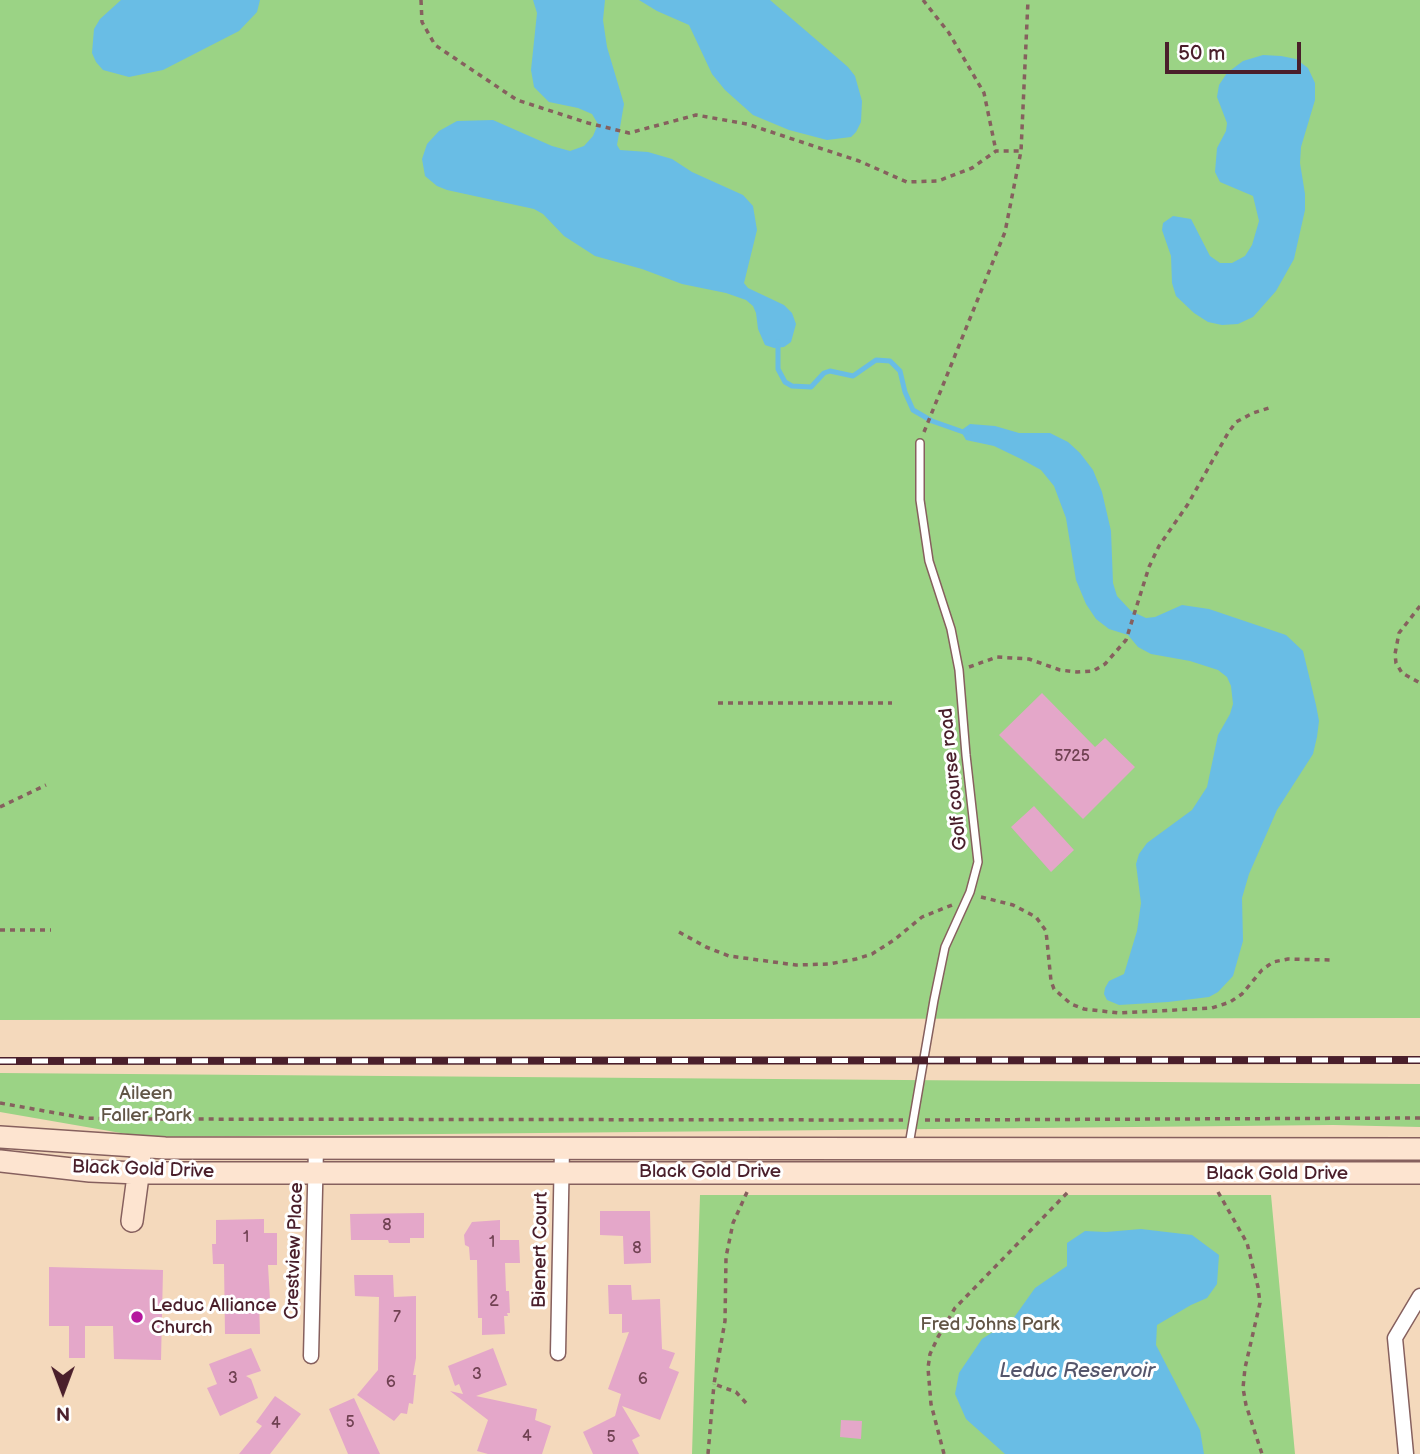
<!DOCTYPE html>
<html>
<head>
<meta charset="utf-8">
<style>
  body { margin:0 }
  #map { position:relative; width:1420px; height:1454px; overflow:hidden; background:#f4d9bc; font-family:"Balsamiq Sans",sans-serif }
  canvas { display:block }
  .north { position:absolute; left:28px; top:1356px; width:70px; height:70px; -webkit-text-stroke:5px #fff; paint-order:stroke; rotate:180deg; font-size:19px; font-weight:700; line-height:28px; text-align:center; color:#4a1f2b }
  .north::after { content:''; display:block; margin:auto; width:24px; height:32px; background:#4a1f2b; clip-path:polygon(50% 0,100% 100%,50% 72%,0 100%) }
  .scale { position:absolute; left:1165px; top:42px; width:136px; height:32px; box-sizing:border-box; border:4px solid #4a1f2b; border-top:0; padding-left:9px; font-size:21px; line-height:24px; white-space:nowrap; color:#4a1f2b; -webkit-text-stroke:5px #fff; paint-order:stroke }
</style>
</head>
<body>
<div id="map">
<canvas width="1420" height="1454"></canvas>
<div class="north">N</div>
<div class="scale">50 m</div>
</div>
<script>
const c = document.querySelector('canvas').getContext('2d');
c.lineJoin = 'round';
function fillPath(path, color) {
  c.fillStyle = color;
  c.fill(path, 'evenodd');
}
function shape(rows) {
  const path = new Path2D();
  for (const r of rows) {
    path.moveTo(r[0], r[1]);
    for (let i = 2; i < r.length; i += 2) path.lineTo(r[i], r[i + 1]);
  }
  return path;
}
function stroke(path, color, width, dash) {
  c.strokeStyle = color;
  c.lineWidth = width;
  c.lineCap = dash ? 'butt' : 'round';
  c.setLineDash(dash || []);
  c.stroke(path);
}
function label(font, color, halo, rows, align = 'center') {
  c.font = font + ' "Balsamiq Sans",sans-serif';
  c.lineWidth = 6;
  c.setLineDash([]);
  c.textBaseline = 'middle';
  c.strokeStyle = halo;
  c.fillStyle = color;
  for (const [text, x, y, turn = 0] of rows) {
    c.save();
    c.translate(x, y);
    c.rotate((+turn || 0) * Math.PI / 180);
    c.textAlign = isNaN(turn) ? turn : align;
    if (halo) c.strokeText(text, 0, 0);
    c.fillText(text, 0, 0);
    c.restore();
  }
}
fillPath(shape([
  [0,0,1420,0,1420,1018,0,1020],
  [0,1073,1420,1084,1420,1127,1333,1125,144,1137,0,1112],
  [700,1195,1271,1195,1295,1454,692,1454]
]), '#9bd385');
fillPath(shape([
  [121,0,260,0,257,12,239,31,163,70,129,77,103,70,96,62,92,53,94,29,100,19],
  [533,0,605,0,603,20,607,47,624,104,617,145,620,150,648,152,672,159,692,172,743,195,753,206,757,230,744,283,748,288,784,305,792,313,796,324,791,342,784,347,774,348,765,345,758,329,756,313,753,306,746,300,726,293,682,284,642,269,595,256,564,236,543,214,534,209,447,190,437,186,425,176,422,159,427,144,439,131,457,121,493,120,552,146,570,151,584,146,593,136,598,124,592,114,578,108,549,102,534,87,531,70,537,13],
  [639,0,770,0,848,67,855,76,862,101,861,122,856,132,851,137,827,140,789,130,753,115,725,90,712,74,689,25,657,11],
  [1263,55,1281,56,1296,59,1308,68,1315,83,1315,100,1301,147,1300,163,1305,194,1305,210,1294,259,1276,291,1253,317,1238,324,1222,325,1208,322,1194,313,1176,296,1172,283,1171,256,1162,230,1163,223,1173,216,1191,219,1210,256,1220,263,1232,263,1245,256,1252,245,1259,221,1253,196,1220,182,1215,172,1217,148,1226,131,1227,123,1217,97,1219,85,1227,73,1243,61],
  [970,424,995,426,1019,433,1050,433,1068,442,1080,453,1093,470,1102,492,1111,531,1113,583,1117,596,1131,611,1146,618,1155,617,1182,605,1209,609,1286,635,1303,651,1316,705,1319,721,1317,737,1313,754,1277,810,1249,874,1242,898,1243,941,1233,976,1218,992,1209,997,1168,1002,1119,1005,1107,1000,1104,994,1105,988,1109,981,1124,974,1137,931,1141,903,1136,864,1139,854,1147,843,1192,810,1207,787,1218,735,1230,714,1233,704,1231,686,1227,677,1218,670,1190,661,1151,654,1138,647,1128,635,1109,629,1096,619,1086,604,1076,580,1066,518,1054,486,1041,470,1021,459,994,446,966,440,962,433,963,429],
  [1141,1229,1192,1235,1219,1255,1217,1284,1207,1298,1191,1305,1157,1325,1156,1345,1200,1430,1204,1454,1005,1454,966,1419,955,1394,959,1373,982,1339,1013,1319,1035,1288,1067,1266,1067,1243,1085,1231,1106,1232]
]), '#69bde5');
stroke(shape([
  [778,342,778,369,785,382,792,386,811,387,824,373,830,371,853,376,876,360,890,361,900,371,905,392,913,410,932,421,969,434]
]), '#69bde5', 5);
fillPath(shape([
  [1042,693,1095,747,1105,738,1135,767,1083,819,999,735],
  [1034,806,1074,850,1051,872,1011,827],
  [600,1211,650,1211,651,1263,624,1264,623,1236,600,1235],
  [424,1213,424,1238,410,1238,410,1243,389,1243,388,1240,351,1240,350,1214],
  [264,1219,264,1233,277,1233,277,1265,268,1265,270,1300,259,1300,260,1334,225,1334,224,1264,213,1264,212,1244,216,1244,216,1220],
  [500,1220,500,1240,519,1240,520,1263,505,1263,506,1291,509,1291,510,1313,507,1313,508,1316,504,1316,505,1334,482,1335,482,1318,478,1318,477,1260,470,1260,469,1247,465,1245,464,1235,472,1222],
  [49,1267,163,1270,161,1360,114,1359,113,1326,85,1326,85,1358,69,1358,69,1326,49,1326],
  [354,1275,393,1275,394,1297,416,1296,416,1358,413,1375,416,1375,413,1404,409,1403,407,1414,401,1413,394,1421,357,1395,378,1370,379,1297,355,1296],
  [608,1285,631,1285,632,1300,660,1299,662,1349,675,1353,669,1368,679,1372,660,1420,622,1406,640,1436,632,1440,639,1454,593,1454,583,1432,615,1416,621,1394,608,1389,629,1332,622,1333,622,1314,609,1314],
  [251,1348,261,1371,246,1376,251,1379,258,1398,220,1416,207,1388,217,1384,209,1364],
  [493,1348,507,1385,476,1396,537,1409,535,1420,551,1426,542,1454,488,1454,477,1451,488,1420,450,1391,463,1394,459,1384,455,1386,448,1366],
  [275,1396,301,1414,270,1454,239,1454,262,1426,256,1422],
  [354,1398,380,1454,348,1454,329,1409],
  [841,1420,862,1421,861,1439,840,1437]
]), '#e4a7c9');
const lane = shape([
  [909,1145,934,1000,945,947,970,892,978,862,966,755,959,670,951,629,929,561,920,500,920,443]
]);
const street = shape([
  [558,1353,562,1148],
  [311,1356,316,1148],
  [1406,1454,1395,1338,1420,1296]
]);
const secondary = shape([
  [0,1137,165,1148,1420,1149],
  [0,1161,90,1171,138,1173,1420,1173],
  [132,1221,140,1161]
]);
stroke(lane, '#86605e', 10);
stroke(street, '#86605e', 17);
stroke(secondary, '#86605e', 24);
stroke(shape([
  [421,0,422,22,435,45,517,100,588,123,629,133,696,115,747,124,859,161,907,182,938,181,972,168,996,151,1021,151],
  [923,0,949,33,984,93,996,151],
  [924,432,1005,232,1021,151,1028,0],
  [1420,606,1399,633,1395,654,1396,663,1402,673,1420,683],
  [969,667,997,657,1029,659,1060,670,1077,672,1093,671,1105,664,1126,640,1149,567,1159,546,1188,504,1228,433,1236,422,1253,413,1269,408],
  [718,703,892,703],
  [0,807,46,785],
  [981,897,1013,905,1036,917,1046,931,1051,981,1054,989,1071,1004,1084,1009,1119,1013,1212,1008,1230,1002,1242,994,1262,970,1273,962,1288,959,1330,960],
  [0,930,51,930],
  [679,932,706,947,729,956,796,965,829,964,856,959,872,954,894,940,922,917,952,905],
  [0,1103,84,1118,117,1119,903,1120],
  [925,1120,1420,1118],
  [1218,1192,1247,1243,1258,1287,1260,1303,1245,1368,1243,1388,1246,1405,1262,1454],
  [746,1403,736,1392,714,1384,725,1321,726,1257,733,1223,748,1190],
  [708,1454,714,1384],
  [944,1454,931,1404,928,1368,930,1354,938,1337,955,1308,1068,1192]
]), '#86605e', 3.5, [5, 5]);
stroke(lane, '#fff', 7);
stroke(street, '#fff', 14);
stroke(secondary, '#fde4d0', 21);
const rail = shape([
  [0,1061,1420,1060]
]);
stroke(rail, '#4a1f2b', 8);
stroke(rail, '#fff', 5, [16]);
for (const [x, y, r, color] of [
  [137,1317,7,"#b5179e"]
]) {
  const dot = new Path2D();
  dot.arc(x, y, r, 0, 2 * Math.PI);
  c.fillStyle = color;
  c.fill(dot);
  stroke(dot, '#fff', 2.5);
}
label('16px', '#704152', null, [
  ["5725",1072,757],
  ["8",387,1226],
  ["1",246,1238],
  ["1",492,1243],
  ["8",637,1249],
  ["2",494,1302],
  ["7",397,1318],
  ["3",477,1375],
  ["3",233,1379],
  ["6",643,1380],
  ["6",391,1383],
  ["5",350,1423],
  ["4",276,1424],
  ["4",527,1437],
  ["5",611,1438]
]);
label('19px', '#4a1f2b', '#fff', [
  ["Golf course road",954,779,-96],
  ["Black Gold Drive",143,1170,2],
  ["Black Gold Drive",710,1172],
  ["Black Gold Drive",1277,1174],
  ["Bienert Court",541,1250,-89],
  ["Crestview Place",295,1251,-88]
]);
label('19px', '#625546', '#fff', [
  ["Aileen",146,1094],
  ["Faller Park",146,1116],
  ["Fred Johns Park",990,1325]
]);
label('19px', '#4a1f2b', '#fff', [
  ["Leduc Alliance",151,1306],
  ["Church",151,1328]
], 'left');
label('italic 21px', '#55566c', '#fff', [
  ["Leduc Reservoir",1077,1372]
]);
</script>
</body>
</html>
